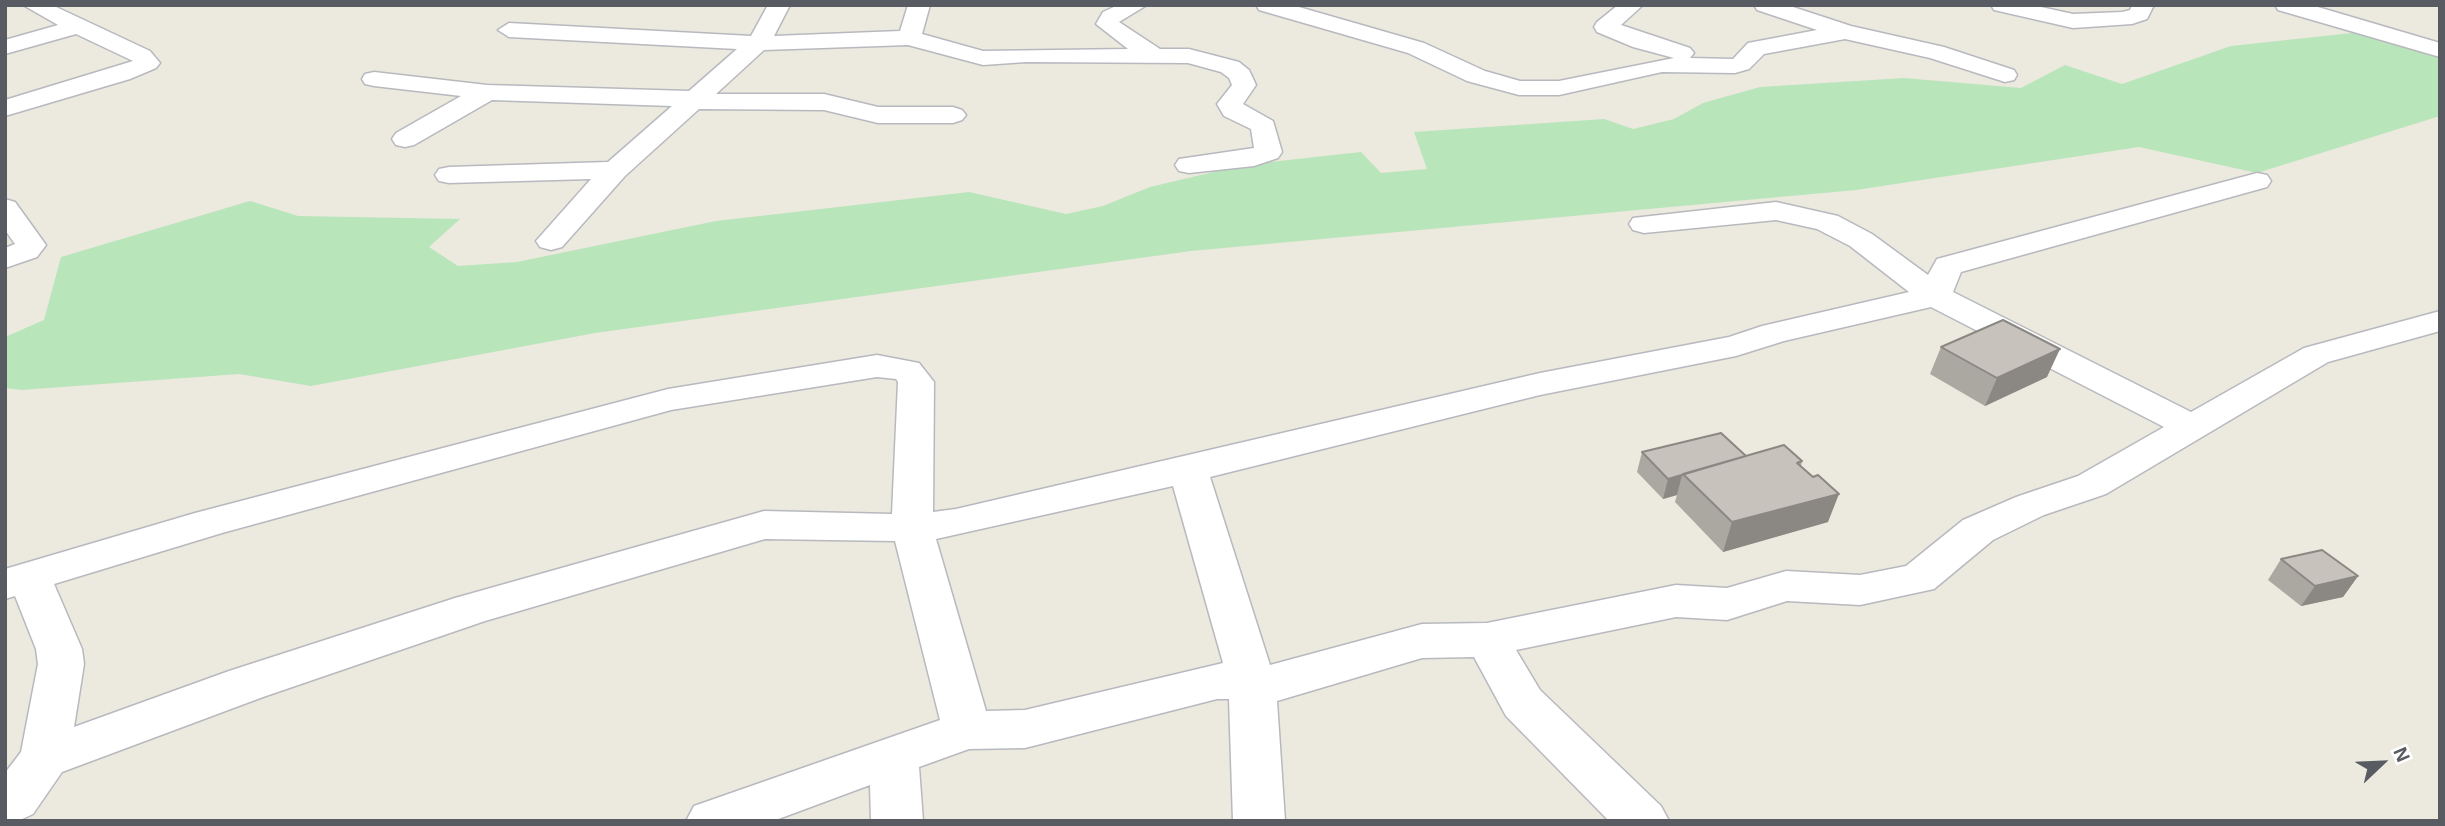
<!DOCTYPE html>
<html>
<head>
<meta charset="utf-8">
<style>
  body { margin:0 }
  #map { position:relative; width:2445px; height:826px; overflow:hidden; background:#ece9de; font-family:Arial,sans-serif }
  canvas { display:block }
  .frame { position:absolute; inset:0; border:7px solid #585b61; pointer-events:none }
  .north { position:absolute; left:2347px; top:728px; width:70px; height:70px; -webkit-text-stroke:5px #fff; paint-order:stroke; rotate:67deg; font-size:19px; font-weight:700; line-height:28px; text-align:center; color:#585b61 }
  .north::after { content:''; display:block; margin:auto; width:24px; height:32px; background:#585b61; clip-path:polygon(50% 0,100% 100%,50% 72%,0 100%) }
</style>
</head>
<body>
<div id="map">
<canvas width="2445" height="826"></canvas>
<div class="frame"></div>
<div class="north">N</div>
</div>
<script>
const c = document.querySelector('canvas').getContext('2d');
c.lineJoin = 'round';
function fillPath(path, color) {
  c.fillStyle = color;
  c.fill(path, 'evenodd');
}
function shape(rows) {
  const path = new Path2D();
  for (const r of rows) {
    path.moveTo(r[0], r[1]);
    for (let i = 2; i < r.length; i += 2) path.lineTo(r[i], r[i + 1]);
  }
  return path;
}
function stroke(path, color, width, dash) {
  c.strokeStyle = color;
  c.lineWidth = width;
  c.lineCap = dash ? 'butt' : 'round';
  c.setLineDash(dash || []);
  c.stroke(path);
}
fillPath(shape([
  [2361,32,2440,56,2440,116,2257,173,2139,147,1856,190,1191,251,595,333,311,386,239,374,21,390,5,388,5,337,44,320,61,257,250,201,298,216,460,219,429,247,458,266,517,262,716,221,969,192,1066,214,1103,206,1150,187,1243,165,1361,152,1381,173,1427,169,1414,132,1604,119,1633,129,1674,119,1703,103,1760,87,1904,78,2021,88,2065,65,2122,84,2231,46]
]), '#b9e5bb');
const minor = shape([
  [23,5,52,5,150,51,160,63,156,68,130,79,5,116,5,100,133,61,76,34,5,54,5,40,58,25,23,5],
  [768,5,790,5,774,36,900,31,908,5,930,5,922,34,983,51,1128,49,1096,24,1103,12,1118,5,1147,5,1119,22,1160,49,1189,49,1239,62,1249,70,1256,85,1243,104,1273,121,1282,152,1278,158,1254,166,1189,173,1179,171,1175,165,1179,159,1254,148,1251,129,1224,116,1217,104,1232,85,1229,78,1221,72,1188,63,1026,62,983,65,908,45,764,50,716,94,824,94,878,107,953,107,962,110,966,115,962,120,953,123,878,123,824,110,699,109,625,176,562,247,551,250,540,247,536,241,591,179,449,183,439,181,435,175,439,169,449,167,608,162,672,106,492,100,414,145,405,147,396,145,392,139,396,133,461,96,374,86,365,84,362,79,365,74,374,72,487,85,689,91,737,49,509,37,498,30,509,23,751,36,768,5],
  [1256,5,1292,5,1424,43,1485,71,1520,81,1559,81,1674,58,1633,47,1597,32,1594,27,1597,22,1618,5,1643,5,1621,25,1690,48,1694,53,1690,58,1733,59,1748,43,1817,30,1757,10,1754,5,1787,5,1851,26,1944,47,2014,70,2017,75,2014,80,2005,82,1930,58,1845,39,1764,54,1749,69,1735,73,1662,72,1559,95,1519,95,1467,81,1408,53,1259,10,1256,5],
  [1991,5,2032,5,2073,14,2122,12,2130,10,2132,5,2154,5,2147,19,2132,24,2073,28,1994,10,1991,5],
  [2275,5,2311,5,2440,43,2440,57,2278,10,2275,5],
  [2257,173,2267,175,2271,181,2267,187,1961,272,1953,292,2191,412,2304,348,2440,311,2440,331,2328,362,2106,494,2044,515,1993,540,1934,589,1860,605,1787,601,1727,620,1676,617,1516,650,1540,690,1661,806,1669,821,1609,821,1506,716,1474,657,1422,658,1277,701,1285,821,1233,821,1229,699,1217,699,1025,748,969,749,919,767,923,821,871,821,870,785,773,821,686,821,694,806,940,720,895,541,765,539,485,621,263,697,62,772,33,814,18,821,5,821,5,773,21,752,38,664,36,649,15,596,5,599,5,569,195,513,668,389,877,355,919,363,934,382,933,512,956,509,1540,373,1729,337,1762,326,1909,292,1850,246,1817,229,1776,220,1644,233,1633,230,1629,224,1633,218,1776,202,1838,216,1872,234,1928,275,1937,259,2257,173],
  [1931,307,2164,427,2078,476,2016,497,1963,520,1906,566,1860,575,1786,571,1727,588,1676,585,1487,623,1422,624,1270,665,1210,477,1540,395,1736,356,1784,341,1931,307],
  [877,377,896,379,898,382,892,514,764,511,455,598,229,671,74,727,84,664,82,649,54,584,222,533,671,410,877,377],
  [1173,486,1223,663,1025,710,986,711,936,539,1173,486],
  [5,199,15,202,46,245,37,257,5,268,5,248,15,244,5,230,5,199]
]);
stroke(minor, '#b7b9bf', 3);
fillPath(minor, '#fff');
fillPath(shape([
  [1941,347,2047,377,1985,406,1930,374],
  [1642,452,1746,456,1802,461,1801,466,1828,522,1723,552,1675,502,1677,495,1663,499,1637,472],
  [2281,559,2358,576,2343,597,2301,606,2268,580]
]), '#aba8a2');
fillPath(shape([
  [2060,349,2047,377,1985,406,1997,378],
  [1682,475,1677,495,1663,499,1668,479],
  [1839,494,1828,522,1723,552,1732,522],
  [2358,576,2343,597,2301,606,2315,586]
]), '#8b8884');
const building = shape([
  [2003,320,2060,349,1997,378,1941,347,2003,320],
  [1721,433,1746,456,1668,479,1642,452,1721,433],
  [1784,445,1802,461,1797,463,1813,477,1818,475,1839,494,1732,522,1683,474,1784,445],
  [2322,550,2358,576,2315,586,2281,559,2322,550]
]);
fillPath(building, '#c7c3bc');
stroke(building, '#8b8884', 2);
</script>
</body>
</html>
